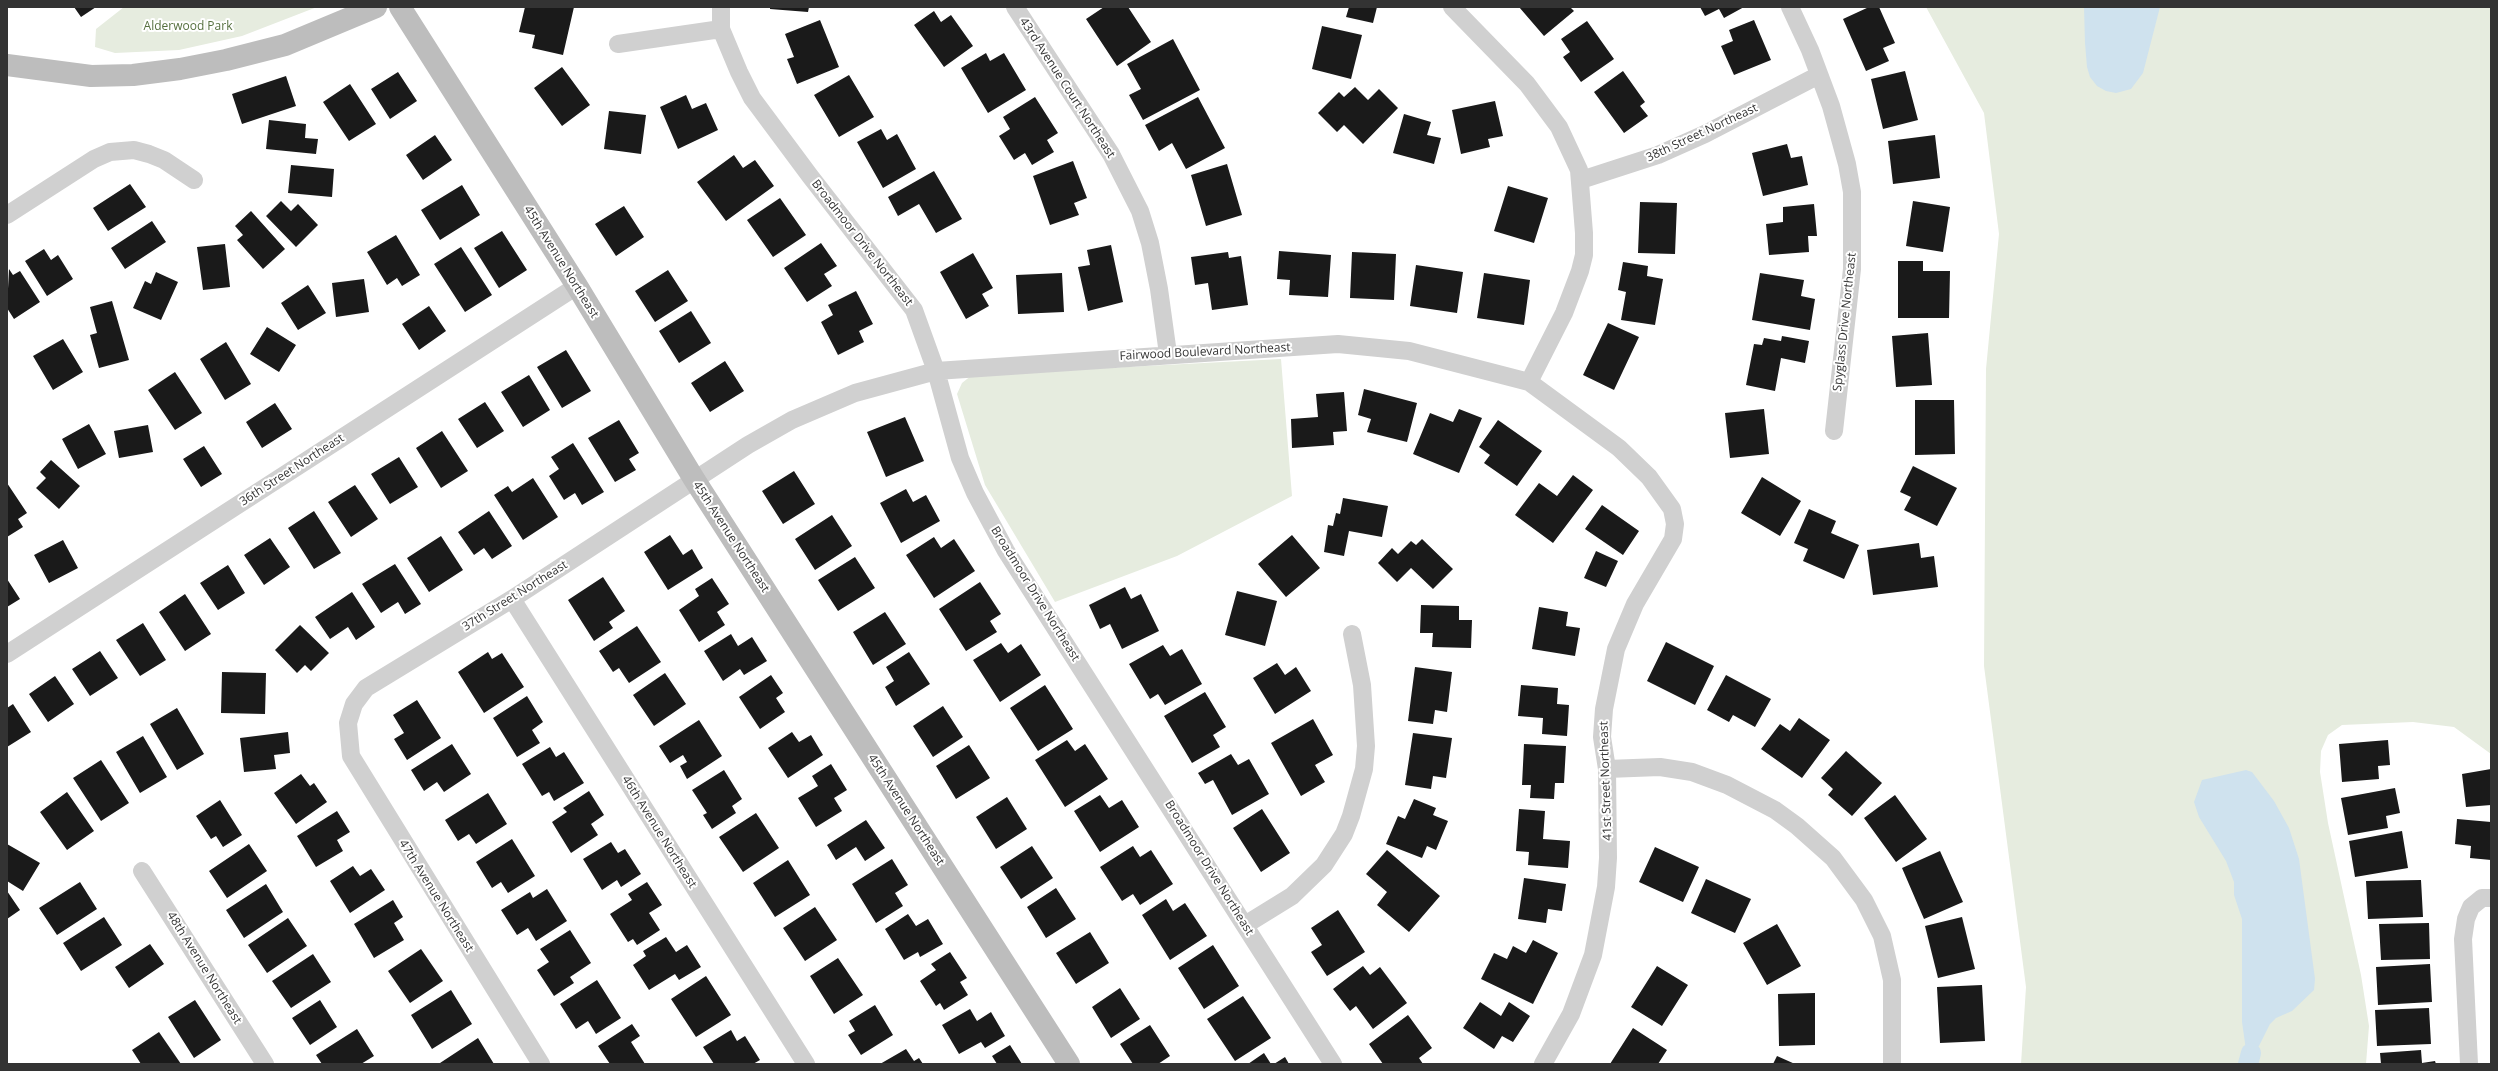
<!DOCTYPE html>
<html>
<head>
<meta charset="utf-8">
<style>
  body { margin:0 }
  #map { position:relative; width:2498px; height:1071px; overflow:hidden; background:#fff; font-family:"Open Sans",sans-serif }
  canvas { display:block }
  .frame { position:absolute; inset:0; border:8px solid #333; pointer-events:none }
</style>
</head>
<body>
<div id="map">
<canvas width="2498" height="1071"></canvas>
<div class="frame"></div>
</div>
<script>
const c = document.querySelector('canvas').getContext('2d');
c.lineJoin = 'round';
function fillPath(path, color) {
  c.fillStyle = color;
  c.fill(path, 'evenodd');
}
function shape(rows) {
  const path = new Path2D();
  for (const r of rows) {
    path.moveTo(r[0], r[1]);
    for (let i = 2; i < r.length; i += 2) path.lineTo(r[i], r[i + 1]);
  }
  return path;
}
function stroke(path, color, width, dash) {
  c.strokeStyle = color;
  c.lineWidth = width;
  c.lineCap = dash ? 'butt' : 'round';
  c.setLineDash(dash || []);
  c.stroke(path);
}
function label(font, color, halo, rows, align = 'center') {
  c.font = font + ' "Open Sans",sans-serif';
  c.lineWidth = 4;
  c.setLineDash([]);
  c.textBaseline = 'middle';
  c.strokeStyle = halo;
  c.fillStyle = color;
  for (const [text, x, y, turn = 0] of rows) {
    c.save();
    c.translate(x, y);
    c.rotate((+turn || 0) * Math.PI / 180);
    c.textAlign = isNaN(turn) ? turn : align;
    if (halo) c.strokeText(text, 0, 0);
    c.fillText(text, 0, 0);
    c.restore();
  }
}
fillPath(shape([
  [124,7,317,7,242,36,179,50,115,53,95,47,96,29],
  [1926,7,2491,7,2491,754,2454,727,2413,722,2342,725,2328,735,2321,751,2320,772,2328,823,2361,975,2369,1026,2366,1064,2021,1064,2026,987,1984,666,1986,369,1999,234,1984,113],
  [1281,359,1292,496,1177,556,1055,602,985,485,957,394,962,383,972,375]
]), '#e6ecdf');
fillPath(shape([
  [2084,7,2160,7,2143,73,2131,89,2116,93,2106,91,2097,86,2090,77,2087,67,2085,43],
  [2246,770,2252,772,2274,801,2289,828,2299,859,2315,979,2314,990,2292,1011,2276,1018,2270,1024,2259,1046,2251,1053,2246,1050,2242,1022,2242,919,2234,895,2234,882,2226,861,2199,817,2194,802,2202,780]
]), '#cfe2ee');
stroke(shape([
  [2248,1064,2251,1053]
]), '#cfe2ee', 20);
fillPath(shape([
  [74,7,96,7,81,17],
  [525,7,574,7,563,55,532,48,535,35,519,32],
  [770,7,809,7,808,12,770,9],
  [1104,7,1128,7,1151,42,1117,66,1086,19],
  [1349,7,1377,7,1373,23,1346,17],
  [1519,7,1570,7,1574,11,1544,36],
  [1700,7,1744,7,1724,18,1719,9,1705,16],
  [1869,7,1879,7,1895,43,1883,48,1889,61,1866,71,1843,19],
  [934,11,941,22,951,15,973,46,944,67,914,25],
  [820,20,839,67,797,84,787,59,794,57,785,34],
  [1754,20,1771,60,1734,75,1721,46,1733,41,1729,30],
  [1587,21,1614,59,1581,82,1563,57,1570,52,1561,39],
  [1322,26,1362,35,1351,79,1312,69],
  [1173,39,1200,90,1143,120,1129,95,1141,89,1127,64],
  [986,53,990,61,1004,53,1026,90,988,113,961,68],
  [562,67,590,105,562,126,534,88],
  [1623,71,1645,102,1640,106,1648,116,1624,133,1594,92],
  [1905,71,1918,120,1883,129,1871,79],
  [398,72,417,101,390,119,371,89],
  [849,75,874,117,839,137,814,95],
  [286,76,296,106,242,124,232,94],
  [350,84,376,124,349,141,323,102],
  [1355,87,1368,100,1379,89,1398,108,1363,144,1344,125,1337,132,1318,113,1339,92,1344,97],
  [686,95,692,109,706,103,718,130,678,149,660,107],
  [1035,97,1058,133,1047,140,1054,152,1032,165,1025,153,1014,160,999,136,1010,129,1003,117],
  [1198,97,1225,148,1186,169,1172,143,1159,151,1145,125],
  [1495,101,1503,136,1488,139,1490,147,1461,154,1452,110],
  [609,111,646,115,641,154,604,149],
  [1404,114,1431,122,1427,135,1441,138,1434,164,1393,153],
  [269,120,306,124,305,138,318,139,316,154,266,149],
  [881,129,887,140,897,134,916,169,883,188,857,142],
  [435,135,452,160,423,180,406,155],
  [1935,135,1940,178,1893,184,1888,141],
  [1787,144,1791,158,1802,156,1808,185,1763,196,1752,153],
  [734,155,743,168,755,160,774,186,726,221,697,182],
  [1073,161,1087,198,1074,203,1079,215,1050,225,1033,176],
  [1227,164,1242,215,1206,226,1191,175],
  [291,165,334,169,332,197,288,193],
  [934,171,962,219,936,233,919,204,898,216,888,197],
  [130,184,146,207,108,231,93,208],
  [462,185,480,215,440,240,421,210],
  [1508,186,1548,198,1534,243,1494,231],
  [780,198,806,235,773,257,747,220],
  [281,201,291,211,298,204,318,225,296,247,266,216],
  [1913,201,1950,207,1943,252,1906,246],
  [1640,202,1677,203,1675,254,1638,253],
  [1814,204,1817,236,1808,236,1809,252,1769,255,1766,224,1783,222,1783,207],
  [624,206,644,237,616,256,595,224],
  [251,211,285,249,263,269,237,240,243,235,235,226],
  [152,221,166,242,125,269,111,248],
  [502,231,527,270,499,288,474,248],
  [396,235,420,275,402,286,397,278,387,285,367,252],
  [821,243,837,266,824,274,832,286,807,302,784,268],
  [225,244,230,287,203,290,197,247],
  [1111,245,1123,302,1088,311,1078,267,1090,265,1087,250],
  [461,247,492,295,465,312,434,264],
  [44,249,51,260,58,255,73,279,47,296,25,261],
  [1279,251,1331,255,1328,297,1289,295,1290,280,1277,279],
  [1228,252,1229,258,1241,256,1248,305,1212,310,1208,283,1195,285,1191,257],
  [1352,252,1396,254,1394,300,1350,298],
  [973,253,993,288,982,294,989,306,966,319,940,272],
  [1898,261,1923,261,1923,271,1950,271,1949,318,1898,318],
  [1623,262,1648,266,1647,276,1663,279,1655,325,1621,320,1626,292,1618,290],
  [1416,265,1463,272,1457,313,1410,306],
  [9,269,13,275,20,271,40,302,14,319,7,308],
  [668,270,688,301,655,322,635,291],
  [156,272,178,282,161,320,133,308,145,281,151,284],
  [1062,273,1064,312,1018,314,1016,275],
  [1484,273,1530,280,1524,325,1477,318],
  [1760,273,1804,280,1801,296,1815,299,1810,330,1752,320],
  [364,279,369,312,336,317,332,283],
  [308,285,326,313,298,330,281,303],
  [856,291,873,324,859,331,864,342,838,355,821,322,833,315,828,305],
  [112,301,129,360,99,368,90,335,97,333,90,307],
  [429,306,446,331,419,350,402,324],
  [691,311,711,343,679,363,659,331],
  [1608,323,1639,337,1614,390,1583,375],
  [267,327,296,345,279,372,250,354],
  [1928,333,1932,385,1896,387,1892,336],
  [1782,336,1809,341,1805,363,1781,358,1775,391,1746,385,1754,344,1762,345,1764,338,1781,341],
  [63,339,83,372,53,390,33,356],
  [226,342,251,384,225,400,200,359],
  [566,350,591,391,562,408,537,367],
  [725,361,744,391,710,412,691,383],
  [175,372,202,413,175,430,148,390],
  [529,375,550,410,523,427,501,392],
  [1364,389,1417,403,1407,442,1367,432,1371,419,1358,415],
  [1344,392,1347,431,1333,432,1334,445,1292,448,1291,419,1318,417,1316,394],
  [1915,400,1954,400,1955,454,1915,455],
  [485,402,504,431,477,448,458,419],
  [275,403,292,429,262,448,246,422],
  [1459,409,1482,418,1459,473,1413,454,1430,413,1453,422],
  [1764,409,1769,454,1730,458,1725,413],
  [905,417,924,461,886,477,867,432],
  [619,420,639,453,629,459,636,470,615,482,588,438],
  [1498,420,1542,451,1517,486,1484,463,1490,455,1479,447],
  [89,424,106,454,78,469,62,439],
  [148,425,153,452,119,458,114,431],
  [442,431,468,471,441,488,416,448],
  [573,443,604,492,582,505,575,493,564,500,549,476,559,469,551,457],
  [204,446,222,474,201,487,183,459],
  [399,457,418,487,390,504,371,474],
  [51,460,80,486,59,509,36,488,46,478,40,472],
  [1913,466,1957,488,1937,526,1904,510,1911,497,1900,492],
  [794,471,815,504,783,524,762,491],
  [1573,475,1593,490,1553,543,1515,515,1539,483,1557,496],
  [1762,477,1801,501,1780,536,1741,513],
  [533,478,558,517,523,540,494,495,508,486,512,492],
  [7,483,27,513,18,519,23,527,7,537],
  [355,485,378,519,351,537,328,502],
  [906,489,913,502,926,495,940,521,901,543,880,503],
  [1343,498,1388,506,1382,537,1349,531,1344,556,1324,552,1328,525,1333,526,1336,513,1340,514],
  [1602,505,1639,531,1623,555,1585,529],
  [1809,509,1836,521,1831,533,1859,545,1844,579,1803,561,1808,549,1794,543],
  [314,511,341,553,314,569,288,528],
  [489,511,512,546,492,559,484,548,474,555,458,532],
  [832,515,852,546,815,570,795,539],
  [670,535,683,555,692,549,703,568,668,590,644,552],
  [1292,535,1320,568,1286,597,1258,564],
  [441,536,463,570,429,592,407,558],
  [934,537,941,548,954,539,975,571,934,598,906,555],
  [270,538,290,567,264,585,244,555],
  [1422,539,1453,569,1433,589,1411,568,1397,582,1378,563,1392,548,1398,554,1411,541,1416,545],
  [63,540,78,568,49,583,34,555],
  [1919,543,1921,558,1934,556,1938,587,1873,595,1867,550],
  [1596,551,1618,561,1606,587,1584,578],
  [855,557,875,588,838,611,818,580],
  [395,564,421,604,405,614,398,602,381,613,362,584],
  [228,565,245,593,218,610,200,583],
  [603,577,625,611,609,622,613,628,594,641,568,600],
  [712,578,729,604,717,612,725,625,699,642,679,610,699,596,695,589],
  [7,579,20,599,7,607],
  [980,582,1001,614,990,621,997,632,966,651,939,609],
  [1125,587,1131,599,1141,594,1159,631,1122,649,1110,624,1100,629,1089,605],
  [1237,591,1277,601,1265,646,1225,635],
  [352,592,375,627,356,640,348,627,330,639,315,617],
  [185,594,211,634,185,651,159,612],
  [1421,605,1459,606,1459,620,1472,620,1471,648,1432,647,1433,633,1420,633],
  [1539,607,1568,612,1566,626,1580,628,1575,656,1532,649],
  [885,612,906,644,873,665,853,632],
  [143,623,166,660,140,676,116,640],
  [300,625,329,653,311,671,305,665,297,673,275,650],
  [637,626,661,662,629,683,619,668,613,672,599,651],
  [731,634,738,646,752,637,767,661,744,675,740,669,723,681,704,651],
  [1666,642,1714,666,1695,705,1647,681],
  [1001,643,1008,653,1021,644,1041,675,1000,702,973,660],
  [1163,645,1170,656,1182,649,1202,684,1165,705,1158,694,1150,699,1129,664],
  [100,651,118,678,90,696,72,669],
  [488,652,492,659,502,653,524,687,484,713,458,672],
  [909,652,930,684,896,706,885,687,894,681,886,667],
  [1277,663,1285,675,1296,667,1311,691,1275,714,1253,678],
  [1415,667,1452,672,1447,712,1435,710,1433,724,1408,721],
  [222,672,266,673,265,714,221,713],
  [665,673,686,704,654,726,633,695],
  [771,675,783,693,776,698,785,712,760,729,739,697],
  [1726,675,1771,699,1755,727,1733,715,1729,722,1707,710],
  [55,676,74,704,48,722,29,694],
  [1045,685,1073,729,1038,751,1010,708],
  [1521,685,1558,688,1557,704,1569,705,1567,736,1542,734,1543,718,1518,716],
  [1205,692,1226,727,1213,735,1220,747,1192,763,1164,716],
  [527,696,543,722,532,730,540,743,517,757,493,718],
  [417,700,441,738,407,760,394,739,404,733,393,715],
  [13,704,31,732,7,747,7,708],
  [943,706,963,737,933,757,913,726],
  [177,708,204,754,177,770,150,724],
  [1799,718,1830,740,1802,778,1761,749,1780,724,1790,731],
  [1313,719,1333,755,1315,765,1325,782,1301,796,1271,743],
  [699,720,722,756,687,779,680,766,687,762,683,755,670,763,659,746],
  [288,732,290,753,274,755,276,769,244,772,240,738],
  [792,732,799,742,811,735,823,755,788,778,768,748],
  [1413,733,1452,738,1446,778,1433,776,1431,789,1405,785],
  [143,736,167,777,140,793,116,752],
  [1067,740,1075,751,1085,744,1108,779,1065,807,1035,760],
  [2388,740,2390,765,2378,766,2379,779,2342,782,2339,744],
  [452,744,471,774,444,792,437,782,424,791,411,770],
  [1524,744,1566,746,1564,783,1555,783,1554,799,1530,798,1531,785,1522,785],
  [969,745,990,778,956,799,936,766],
  [550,747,556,757,564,752,584,783,554,801,549,792,542,796,522,764],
  [1846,751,1882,783,1852,816,1828,795,1833,789,1821,778],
  [1231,754,1238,765,1249,759,1269,794,1232,815,1213,780,1205,784,1198,773],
  [101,760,129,803,101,821,73,778],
  [831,764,847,790,834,798,842,811,816,827,798,798,818,786,812,776],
  [2491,769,2491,805,2466,807,2462,774],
  [724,770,742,799,732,806,736,813,712,829,703,815,707,813,692,790],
  [301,774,310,786,314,783,327,802,296,824,274,793],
  [2395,788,2400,813,2386,816,2388,828,2348,835,2341,798],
  [589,791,604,815,591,824,598,835,571,853,552,822,567,812,563,808],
  [67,792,94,831,67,850,40,812],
  [488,793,507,824,476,844,469,834,458,841,445,820],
  [1100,795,1109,808,1122,800,1139,827,1100,852,1074,811],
  [1895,795,1927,839,1896,862,1864,818],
  [1007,797,1027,829,996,849,976,817],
  [1414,799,1436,808,1433,815,1448,821,1436,850,1427,846,1422,858,1386,844,1398,816,1405,819],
  [220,800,242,835,223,847,216,836,211,839,196,816],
  [1262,809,1290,853,1261,872,1233,828],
  [1519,809,1545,811,1543,839,1570,841,1568,868,1528,865,1529,852,1516,851],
  [337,811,350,832,337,840,343,851,316,867,297,836],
  [756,813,779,848,743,872,719,837],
  [2457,819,2491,822,2491,860,2470,858,2471,846,2455,844],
  [866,820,885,848,865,861,856,847,836,860,827,845],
  [2402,831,2408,868,2355,877,2349,841],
  [512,839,535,876,508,893,501,882,492,888,476,862],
  [611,842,618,853,625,849,641,874,621,887,617,880,602,890,583,859],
  [7,844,40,863,23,891,7,881],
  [249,844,267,871,227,898,209,871],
  [1032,846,1053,878,1021,899,1000,867],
  [1133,846,1140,857,1151,850,1173,884,1140,905,1133,894,1122,901,1100,867],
  [1655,847,1699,867,1683,902,1639,882],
  [1387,850,1440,896,1409,932,1377,905,1387,892,1366,874],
  [1940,851,1963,902,1924,919,1902,868],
  [892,859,908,885,895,893,903,906,876,923,852,884],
  [788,860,810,895,775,917,753,883],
  [353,866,360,876,371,869,385,890,350,913,330,881],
  [1524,878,1566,884,1562,911,1548,909,1546,923,1518,919],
  [1706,879,1751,899,1735,933,1691,913],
  [2421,880,2423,917,2368,919,2366,881],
  [80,882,97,909,57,935,39,908],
  [647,882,662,905,649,913,660,930,637,945,633,939,628,942,610,914,632,900,628,894],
  [266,884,283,912,244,938,226,910],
  [1056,888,1076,919,1046,938,1027,907],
  [547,889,567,921,536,941,528,928,517,935,501,910,530,892,533,898],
  [7,891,20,910,7,919],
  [1166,899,1173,911,1185,903,1207,936,1170,960,1142,915],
  [393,900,403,917,394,923,404,940,374,958,354,924],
  [815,907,837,940,805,961,783,928],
  [1338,910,1365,952,1327,976,1311,952,1322,945,1311,928],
  [908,914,916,926,928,919,943,944,920,957,918,952,904,960,885,929],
  [104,917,122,945,81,971,63,943],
  [1962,917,1975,969,1938,978,1925,926],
  [288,918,307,946,267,973,248,945],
  [2429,923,2430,959,2381,960,2379,924],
  [1777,924,1801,966,1767,985,1743,943],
  [570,930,591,963,570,977,574,983,554,996,537,970,549,962,540,949],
  [1090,932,1109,963,1076,984,1056,953],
  [666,937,676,952,687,945,701,967,679,980,675,974,649,990,633,965,646,956,643,951],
  [1533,940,1558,953,1533,1004,1481,979,1494,953,1507,959,1513,946,1526,953],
  [150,944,164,964,129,988,115,967],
  [1213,945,1239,986,1204,1009,1178,968],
  [421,949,443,981,410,1003,388,971],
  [950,952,967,978,960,982,968,995,944,1010,940,1003,936,1006,920,981,936,970,931,964],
  [313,954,331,982,291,1008,272,981],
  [838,958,863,995,834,1014,810,976],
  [2430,964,2432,1002,2378,1005,2376,967],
  [1363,966,1370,975,1380,967,1407,1003,1373,1029,1356,1006,1350,1011,1333,989],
  [1657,966,1688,985,1662,1026,1631,1007],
  [706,976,731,1015,696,1037,671,999],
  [597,980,621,1018,596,1034,588,1021,576,1029,560,1004],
  [1982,985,1985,1041,1940,1043,1937,987],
  [1120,988,1140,1019,1111,1038,1092,1007],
  [451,990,472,1024,432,1049,411,1015],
  [1815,993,1815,1045,1779,1046,1778,994],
  [1243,996,1271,1038,1235,1061,1207,1019],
  [195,1000,221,1040,194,1058,168,1017],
  [320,1000,337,1027,310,1045,292,1018],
  [1480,1002,1501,1016,1509,1002,1530,1016,1513,1042,1502,1036,1494,1049,1463,1028],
  [875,1005,893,1035,861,1055,848,1035,855,1031,849,1021],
  [2429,1008,2431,1044,2377,1046,2375,1010],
  [970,1009,977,1021,991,1012,1005,1036,985,1048,981,1042,959,1054,942,1025],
  [1408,1015,1432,1048,1419,1058,1423,1064,1383,1064,1369,1044],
  [632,1024,640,1036,631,1042,645,1064,610,1064,598,1046],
  [1150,1025,1170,1056,1158,1064,1133,1064,1120,1044],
  [1633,1028,1667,1050,1658,1064,1610,1064],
  [357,1029,374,1056,361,1064,322,1064,316,1055],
  [731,1030,737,1041,745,1036,760,1060,753,1064,714,1064,703,1047],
  [159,1032,181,1064,141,1064,132,1050],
  [478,1038,494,1064,440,1064,440,1063],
  [1010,1045,1022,1064,997,1064,992,1056],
  [906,1049,914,1061,919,1058,923,1064,880,1064],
  [2421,1050,2422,1063,2435,1061,2436,1064,2381,1064,2380,1053],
  [1264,1053,1271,1064,1248,1064],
  [1777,1056,1795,1064,1773,1064],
  [1285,1057,1289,1064,1274,1064]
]), '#1a1a1a');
stroke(shape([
  [721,7,721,29,739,72,752,98,810,176,914,310,936,371,960,458,975,493,1006,551,1333,1064],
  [1015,7,1111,154,1140,211,1150,243,1159,289,1168,354],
  [1452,7,1527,84,1559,127,1579,170,1584,233,1584,255,1580,271,1564,313,1529,382],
  [1790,7,1810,50,1831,106,1847,164,1852,192,1852,269,1834,431],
  [618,44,721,29],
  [1581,180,1658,155,1705,134,1819,75],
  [7,215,94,159,110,152,134,150,149,154,164,160,194,180],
  [512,599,806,1064],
  [7,654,577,286],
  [1607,769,1660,767,1692,772,1727,785,1775,810,1797,826,1833,858,1864,900,1882,936,1892,980,1892,1064],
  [142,871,265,1064],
  [1245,925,1292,896,1324,865,1344,834,1351,816,1364,769,1366,746,1362,685,1352,634],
  [541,1064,351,756,348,723,354,704,366,688,512,599,748,445,792,420,855,393,936,371,1338,344,1409,351,1529,382,1619,448,1649,477,1672,509,1675,524,1673,539,1635,604,1616,649,1604,709,1602,737,1607,769,1608,858,1606,887,1593,955,1571,1014,1543,1064],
  [2469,1064,2463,939,2466,919,2471,907,2482,898,2491,898]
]), '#d0d0d0', 18);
stroke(shape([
  [400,7,577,286,694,479,1069,1064],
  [7,65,91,76,133,75,180,69,226,60,285,45,376,7]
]), '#bdbdbd', 22);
label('12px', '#56703f', '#fff', [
  ["Alderwood Park",188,27]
]);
label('12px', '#333', '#fff', [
  ["43rd Avenue Court Northeast",1067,88,57],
  ["38th Street Northeast",1702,133,-25],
  ["Broadmoor Drive Northeast",862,243,52],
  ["45th Avenue Northeast",561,262,58],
  ["Spyglass Drive Northeast",1845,322,-84],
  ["Fairwood Boulevard Northeast",1205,352,-3],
  ["36th Street Northeast",292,470,-33],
  ["45th Avenue Northeast",731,537,57],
  ["Broadmoor Drive Northeast",1035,594,58],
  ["37th Street Northeast",515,596,-32],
  ["41st Street Northeast",1606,781,-92],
  ["45th Avenue Northeast",906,810,57],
  ["46th Avenue Northeast",659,832,58],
  ["Broadmoor Drive Northeast",1209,868,58],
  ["47th Avenue Northeast",436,896,58],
  ["48th Avenue Northeast",204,968,58]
]);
</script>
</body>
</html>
